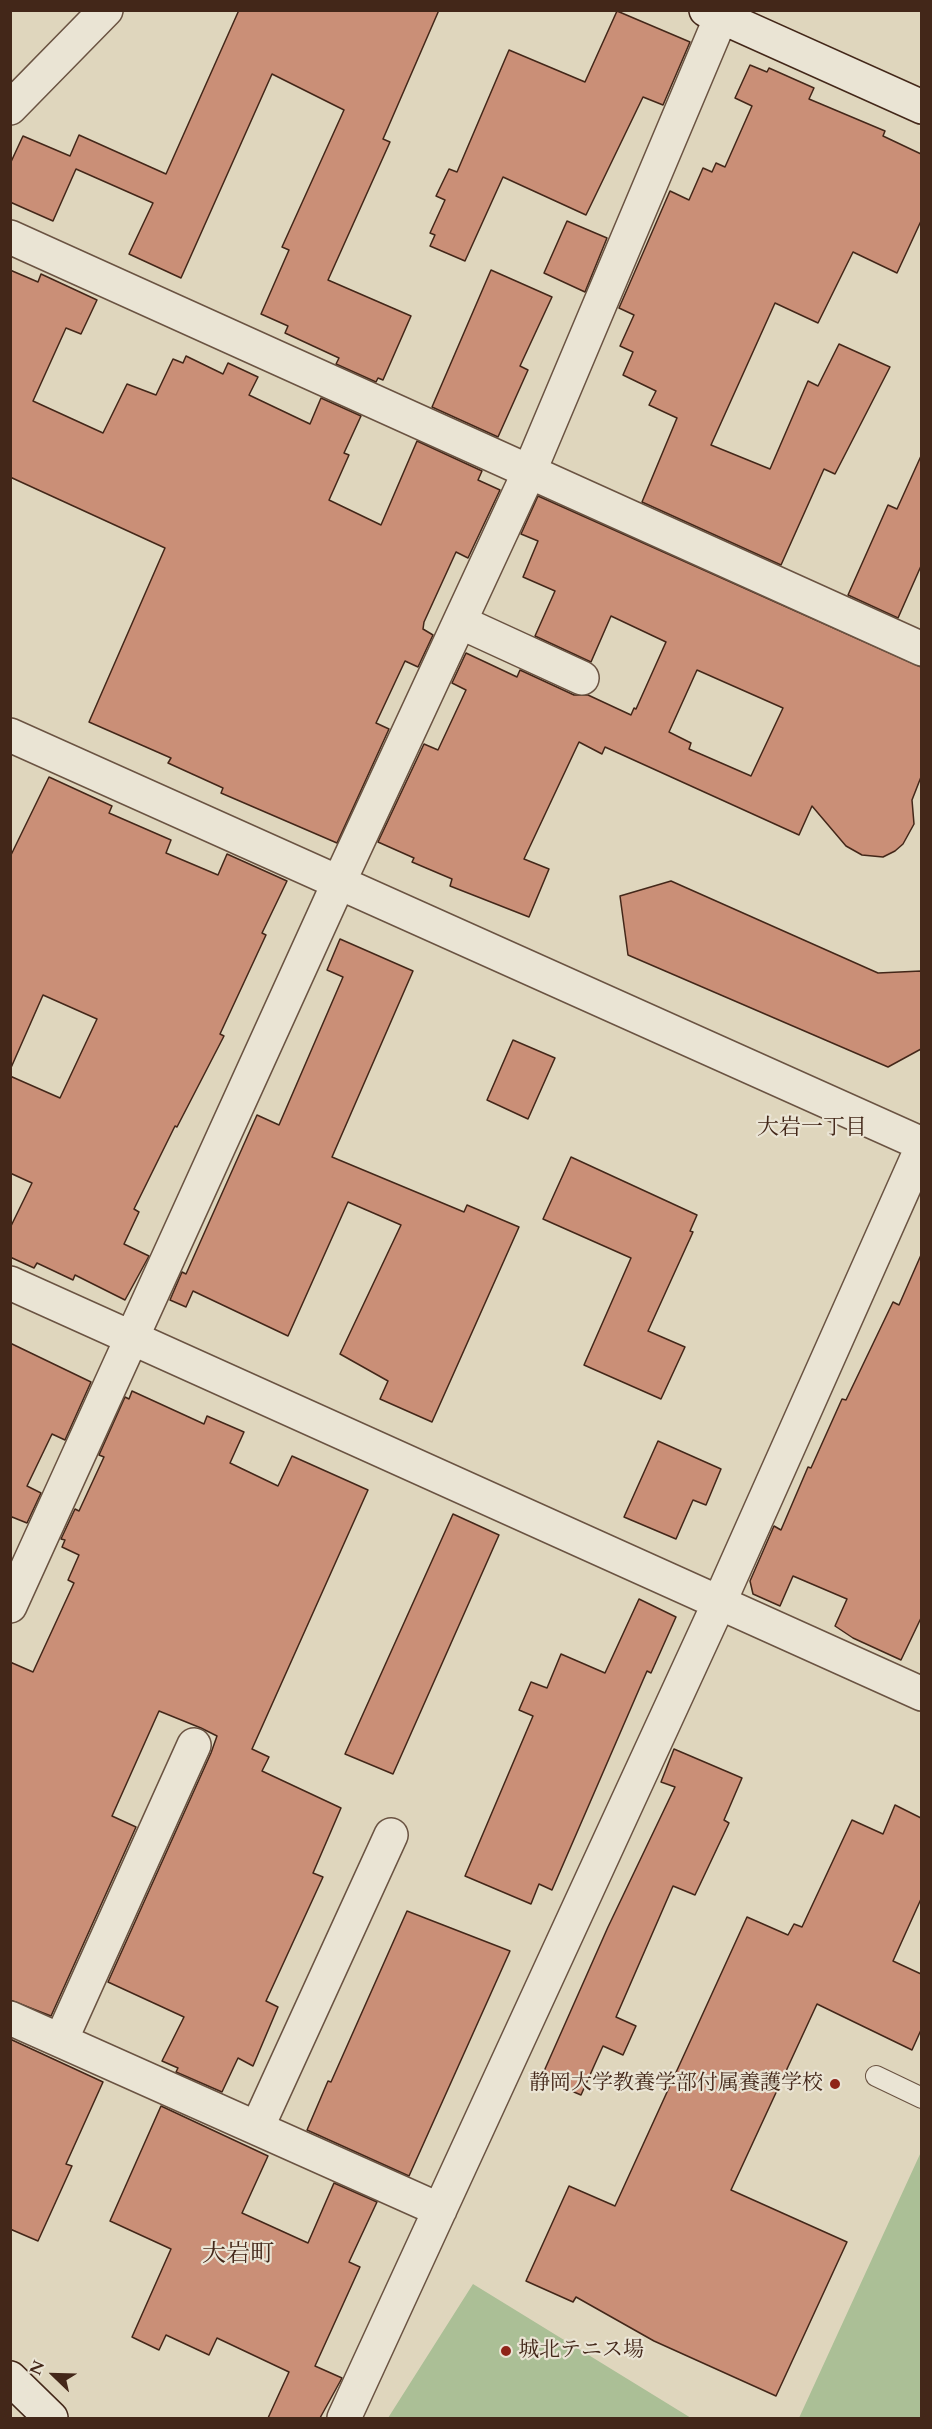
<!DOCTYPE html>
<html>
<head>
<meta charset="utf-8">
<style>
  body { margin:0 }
  #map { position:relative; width:932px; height:2429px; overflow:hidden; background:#dfd6bd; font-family:Cardo,serif }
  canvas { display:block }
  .frame { position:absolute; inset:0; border:12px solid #432719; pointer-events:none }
  .north { position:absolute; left:24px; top:2345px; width:60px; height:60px; -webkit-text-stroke:4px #eae4d4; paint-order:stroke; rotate:293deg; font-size:16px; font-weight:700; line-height:24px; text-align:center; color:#432719 }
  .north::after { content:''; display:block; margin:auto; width:21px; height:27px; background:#432719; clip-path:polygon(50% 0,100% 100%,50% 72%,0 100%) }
</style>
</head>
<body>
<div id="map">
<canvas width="932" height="2429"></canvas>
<div class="frame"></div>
<div class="north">N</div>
</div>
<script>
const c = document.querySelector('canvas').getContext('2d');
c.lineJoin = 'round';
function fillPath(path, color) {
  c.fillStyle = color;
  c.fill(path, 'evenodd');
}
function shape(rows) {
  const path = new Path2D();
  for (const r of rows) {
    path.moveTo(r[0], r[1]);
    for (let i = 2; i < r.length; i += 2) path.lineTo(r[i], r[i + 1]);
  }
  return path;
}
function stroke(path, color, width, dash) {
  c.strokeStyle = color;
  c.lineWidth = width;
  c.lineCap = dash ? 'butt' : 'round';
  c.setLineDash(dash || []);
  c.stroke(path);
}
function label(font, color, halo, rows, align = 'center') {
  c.font = font + ' Cardo,"Noto Serif JP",serif';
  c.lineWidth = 4.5;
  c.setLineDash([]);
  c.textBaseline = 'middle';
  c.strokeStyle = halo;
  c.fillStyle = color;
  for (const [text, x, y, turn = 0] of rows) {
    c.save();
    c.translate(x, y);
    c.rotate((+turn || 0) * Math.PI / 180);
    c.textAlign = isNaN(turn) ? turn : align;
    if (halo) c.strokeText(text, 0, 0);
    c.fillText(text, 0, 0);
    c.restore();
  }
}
fillPath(shape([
  [921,2152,921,2418,799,2418],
  [473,2284,691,2418,388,2418]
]), '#abbf96');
const building = shape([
  [239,10,439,10,383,139,390,142,328,280,411,316,383,380,378,378,376,382,336,364,339,358,285,333,288,326,261,314,289,250,282,247,344,110,272,74,181,278,129,254,153,203,76,169,53,221,10,202,10,164,23,136,70,156,79,135,166,174,239,10],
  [617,11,690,42,663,105,643,97,586,215,503,177,465,261,430,246,435,235,430,233,445,200,436,196,449,169,457,172,509,50,585,82,617,11],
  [750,65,767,72,769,68,814,88,809,99,885,131,883,136,921,154,921,221,897,273,853,252,818,323,775,303,711,445,770,469,808,381,818,386,839,344,890,367,835,474,824,469,781,565,642,502,677,418,649,405,656,391,623,375,633,352,620,346,634,315,619,308,670,191,689,200,703,168,712,172,716,163,725,167,752,106,735,98,750,65],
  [567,221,607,238,585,292,544,273,567,221],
  [10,270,38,282,41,274,97,300,81,334,66,328,33,401,103,433,127,384,156,395,173,359,183,363,186,356,223,374,228,363,258,377,249,395,310,424,321,398,361,416,344,453,349,455,329,500,381,525,417,441,482,471,478,480,500,490,468,558,456,552,424,622,423,629,433,635,418,667,405,661,376,723,389,729,337,843,221,793,223,788,168,763,171,758,89,722,165,548,10,477,10,270],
  [491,270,552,297,520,366,528,370,498,437,432,407,491,270],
  [921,456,921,566,898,618,848,595,888,505,897,509,921,456],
  [538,496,921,667,921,777,912,800,914,824,903,844,895,851,883,857,862,855,846,846,812,806,799,835,605,747,602,754,579,742,524,859,549,869,529,917,450,886,452,879,412,862,414,858,378,842,424,744,438,750,466,690,452,683,466,653,517,677,520,670,574,695,588,695,631,715,634,708,636,709,666,642,611,616,591,662,535,636,555,591,523,577,538,541,521,534,538,496],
  [697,670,783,708,751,776,689,749,691,743,669,732,697,670],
  [49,777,112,806,109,813,171,840,166,853,218,875,227,854,287,881,262,933,266,935,220,1034,224,1036,177,1127,175,1126,134,1209,139,1212,124,1244,149,1256,125,1300,75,1275,73,1280,37,1263,34,1268,10,1257,10,1228,32,1183,10,1173,10,1076,60,1098,97,1019,43,995,10,1070,10,857,49,777],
  [671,881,878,973,921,971,921,1049,888,1067,628,955,620,896,671,881],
  [340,939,413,971,332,1157,464,1212,467,1205,519,1227,432,1422,380,1399,388,1381,340,1354,401,1225,348,1202,288,1336,193,1291,186,1307,170,1300,182,1272,186,1274,257,1115,279,1125,343,977,327,970,340,939],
  [513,1040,555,1058,528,1119,487,1100,513,1040],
  [571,1157,697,1215,690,1231,693,1232,648,1331,685,1347,661,1399,584,1365,631,1258,543,1219,571,1157],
  [921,1255,921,1618,901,1660,853,1638,835,1626,847,1599,793,1576,780,1606,753,1594,750,1581,774,1526,781,1530,808,1467,811,1468,842,1399,846,1400,893,1302,899,1305,921,1255],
  [10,1343,91,1382,65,1440,52,1434,27,1486,41,1493,27,1523,12,1517,10,1520,10,1343],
  [132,1391,204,1424,207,1416,244,1432,230,1463,278,1486,292,1456,368,1490,252,1749,269,1757,262,1771,341,1808,313,1873,323,1877,266,2001,278,2007,253,2066,238,2058,222,2092,176,2072,178,2068,162,2061,184,2017,108,1982,211,1753,217,1736,201,1728,159,1711,112,1816,136,1827,51,2016,10,2000,10,1662,33,1672,74,1583,68,1580,79,1555,62,1547,65,1540,61,1539,75,1509,79,1511,104,1457,99,1455,125,1397,129,1399,132,1391],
  [658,1441,721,1469,706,1505,693,1500,676,1539,624,1517,658,1441],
  [453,1514,499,1535,393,1774,345,1754,453,1514],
  [639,1599,676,1617,651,1673,647,1671,552,1890,539,1884,531,1904,465,1876,533,1716,519,1710,531,1682,547,1688,561,1654,605,1673,639,1599],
  [674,1749,742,1778,724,1820,729,1823,695,1895,673,1886,616,2017,636,2026,623,2055,603,2046,581,2095,541,2078,608,1927,675,1787,661,1782,674,1749],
  [895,1805,921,1818,921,1899,893,1961,921,1974,921,2030,912,2050,817,2004,731,2190,847,2242,776,2396,654,2341,576,2297,573,2302,526,2281,569,2186,615,2206,747,1917,788,1935,794,1924,802,1927,852,1820,883,1834,895,1805],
  [407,1911,510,1951,409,2176,307,2130,328,2081,331,2082,407,1911],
  [10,2039,103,2082,66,2164,72,2166,38,2241,10,2229,10,2039],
  [161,2106,268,2156,242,2213,308,2243,334,2183,377,2202,349,2262,360,2267,315,2366,342,2378,320,2418,268,2418,289,2372,217,2338,209,2355,166,2335,159,2350,132,2337,171,2249,110,2221,161,2106]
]);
fillPath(building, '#ca8f77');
stroke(building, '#432719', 1.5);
const lane = shape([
  [876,2076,922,2098]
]);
const street = shape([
  [10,108,106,10],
  [10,237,922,649],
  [460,622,582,678],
  [10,735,922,1144],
  [10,1283,922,1694],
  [10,1606,339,882,530,470,721,17],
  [10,2018,440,2210],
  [61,2040,194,1745],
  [257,2128,391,1835],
  [344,2418,719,1603,922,1147]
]);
const secondary = shape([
  [706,10,922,107],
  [10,2378,51,2418]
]);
stroke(lane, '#6a5342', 22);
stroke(street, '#6a5342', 36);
stroke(secondary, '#432719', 36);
stroke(lane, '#eae4d4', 20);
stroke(street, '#eae4d4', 33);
stroke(secondary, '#eae4d4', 33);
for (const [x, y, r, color] of [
  [835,2084,6,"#8f2418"],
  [506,2351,6,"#8f2418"]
]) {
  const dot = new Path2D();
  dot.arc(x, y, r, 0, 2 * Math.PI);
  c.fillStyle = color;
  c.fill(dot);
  stroke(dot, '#eae4d4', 2);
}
label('21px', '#432719', '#eae4d4', [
  ["静岡大学教養学部付属養護学校",823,2084],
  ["城北テニス場",518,2351,"left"]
], 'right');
label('22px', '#432719', '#eae4d4', [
  ["大岩一丁目",812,1129]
]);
label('24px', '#432719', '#eae4d4', [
  ["大岩町",238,2255]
]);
</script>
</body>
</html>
